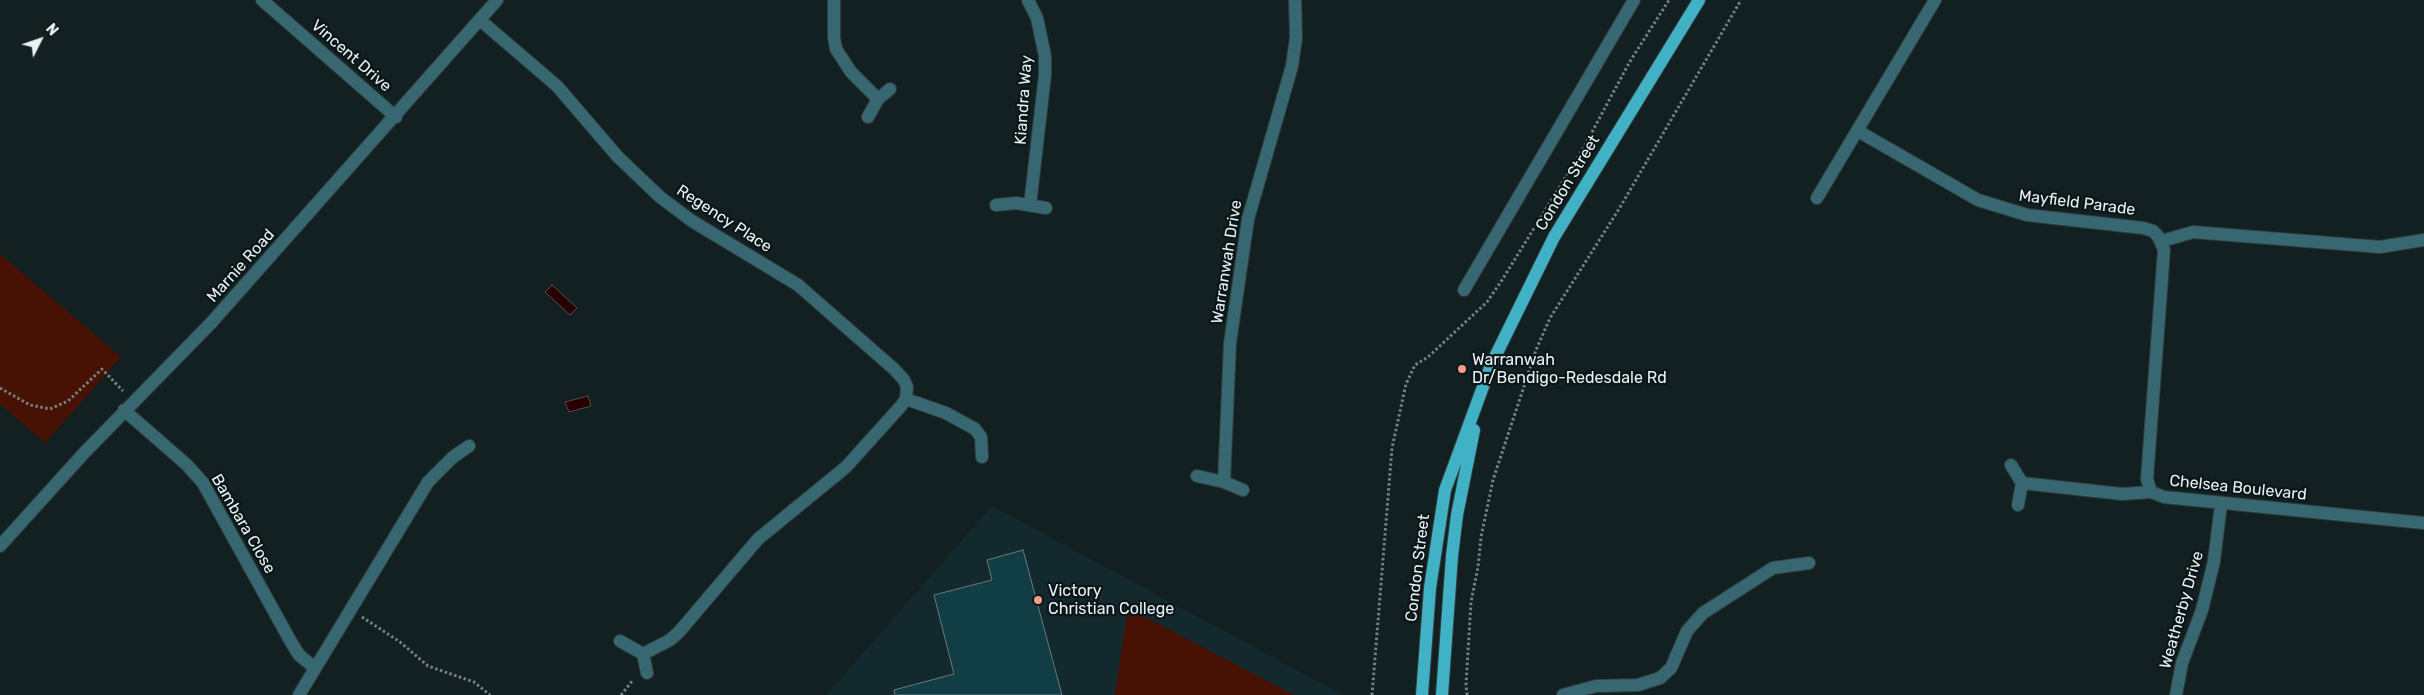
<!DOCTYPE html>
<html>
<head>
<meta charset="utf-8">
<style>
  body { margin:0 }
  #map { position:relative; width:2424px; height:695px; overflow:hidden; background:#132022; font-family:Rubik,sans-serif }
  canvas { display:block }
  .north { position:absolute; left:15px; top:15px; width:50px; height:50px; -webkit-text-stroke:4px #0a1619; paint-order:stroke; rotate:49deg; font-size:14px; font-weight:700; line-height:20px; text-align:center; color:#e9f1f3 }
  .north::after { content:''; display:block; margin:auto; width:18px; height:22px; background:#e9f1f3; clip-path:polygon(50% 0,100% 100%,50% 72%,0 100%) }
</style>
</head>
<body>
<div id="map">
<canvas width="2424" height="695"></canvas>
<div class="north">N</div>
</div>
<script>
const c = document.querySelector('canvas').getContext('2d');
c.lineJoin = 'round';
function fillPath(path, color) {
  c.fillStyle = color;
  c.fill(path, 'evenodd');
}
function shape(rows) {
  const path = new Path2D();
  for (const r of rows) {
    path.moveTo(r[0], r[1]);
    for (let i = 2; i < r.length; i += 2) path.lineTo(r[i], r[i + 1]);
  }
  return path;
}
function stroke(path, color, width, dash) {
  c.strokeStyle = color;
  c.lineWidth = width;
  c.lineCap = dash ? 'butt' : 'round';
  c.setLineDash(dash || []);
  c.stroke(path);
}
function label(font, color, halo, rows, align = 'center') {
  c.font = font + ' Rubik,sans-serif';
  c.lineWidth = 4.5;
  c.setLineDash([]);
  c.textBaseline = 'middle';
  c.strokeStyle = halo;
  c.fillStyle = color;
  for (const [text, x, y, turn = 0] of rows) {
    c.save();
    c.translate(x, y);
    c.rotate((+turn || 0) * Math.PI / 180);
    c.textAlign = isNaN(turn) ? turn : align;
    if (halo) c.strokeText(text, 0, 0);
    c.fillText(text, 0, 0);
    c.restore();
  }
}
fillPath(shape([
  [992,506,1343,695,826,695]
]), '#14292e');
fillPath(shape([
  [0,254,121,357,45,443,0,404],
  [1128,608,1294,695,1115,695]
]), '#471203');
const water = shape([
  [552,285,577,308,570,315,545,292,552,285],
  [588,396,591,406,569,412,565,402,588,396]
]);
fillPath(water, '#260000');
stroke(water, '#604849', 1);
const building = shape([
  [1023,550,1062,695,895,695,894,690,954,674,934,595,992,580,987,560,1023,550]
]);
fillPath(building, '#113d45');
stroke(building, '#6a797c', 1);
const minor = shape([
  [262,0,396,117],
  [834,0,834,37,836,49,851,72,878,99],
  [1028,0,1037,18,1045,56,1045,75,1030,205],
  [480,20,557,86,618,157,660,197,692,221,798,285,894,369,904,380,907,387,906,399,901,406,846,467,758,539,679,632,670,640,643,654],
  [868,117,878,99,890,89],
  [1858,131,1978,200,2027,215,2143,228,2153,231,2158,236,2164,250,2147,479,2151,492,2164,497,2424,523],
  [1817,198,1935,0],
  [996,205,1016,203,1046,208],
  [2162,241,2193,232,2380,247,2424,240],
  [1464,290,1634,0],
  [906,399,946,413,975,429,981,437,982,457],
  [124,410,187,465,203,483,291,642,299,655,315,668],
  [2011,465,2022,483,2018,505],
  [1197,476,1224,482],
  [2022,483,2122,494,2151,492],
  [1243,490,1224,482,1230,343,1248,219,1292,66,1296,38,1295,0],
  [0,546,84,453,211,323,497,0],
  [620,641,643,654,647,673],
  [299,695,428,482,453,457,469,446],
  [1563,695,1596,686,1638,685,1660,678,1671,668,1687,631,1703,613,1773,568,1809,563],
  [2176,695,2182,663,2202,610,2214,561,2221,504]
]);
const major = shape([
  [1422,695,1430,588,1445,490,1491,365,1554,237,1699,0],
  [1442,695,1452,556,1457,515,1474,430]
]);
stroke(minor, '#313d3f', 14);
stroke(major, '#313d3f', 14);
stroke(shape([
  [0,388,30,405,50,409,68,401,102,369,123,391],
  [362,617,400,642,428,666,474,682,490,695],
  [621,695,633,680],
  [1372,695,1392,448,1406,384,1415,365,1428,357,1487,302,1502,280,1583,149,1629,63,1669,0],
  [1467,695,1466,685,1471,602,1478,567,1481,537,1493,480,1536,350,1550,318,1619,209,1741,0]
]), '#758082', 3, [2.5, 2.5]);
stroke(minor, '#376771', 12);
stroke(major, '#41b2c6', 12);
for (const [x, y, r, color] of [
  [1462,369,5,"#f49e86"],
  [1038,600,5,"#f49e86"]
]) {
  const dot = new Path2D();
  dot.arc(x, y, r, 0, 2 * Math.PI);
  c.fillStyle = color;
  c.fill(dot);
  stroke(dot, '#0a1619', 2);
}
label('16px', '#e9f1f3', '#0a1619', [
  ["Vincent Drive",351,56,41],
  ["Kiandra Way",1024,100,-86],
  ["Condon Street",1568,183,-59],
  ["Mayfield Parade",2077,203,7],
  ["Regency Place",724,219,33],
  ["Warranwah Drive",1227,262,-81],
  ["Marnie Road",241,266,-48],
  ["Chelsea Boulevard",2238,488,6],
  ["Bambara Close",243,524,60],
  ["Condon Street",1418,568,-83],
  ["Weatherby Drive",2182,610,-74]
]);
label('16px', '#e9f1f3', '#0a1619', [
  ["Warranwah",1472,360],
  ["Dr/Bendigo-Redesdale Rd",1472,378],
  ["Victory",1048,591],
  ["Christian College",1048,609]
], 'left');
</script>
</body>
</html>
